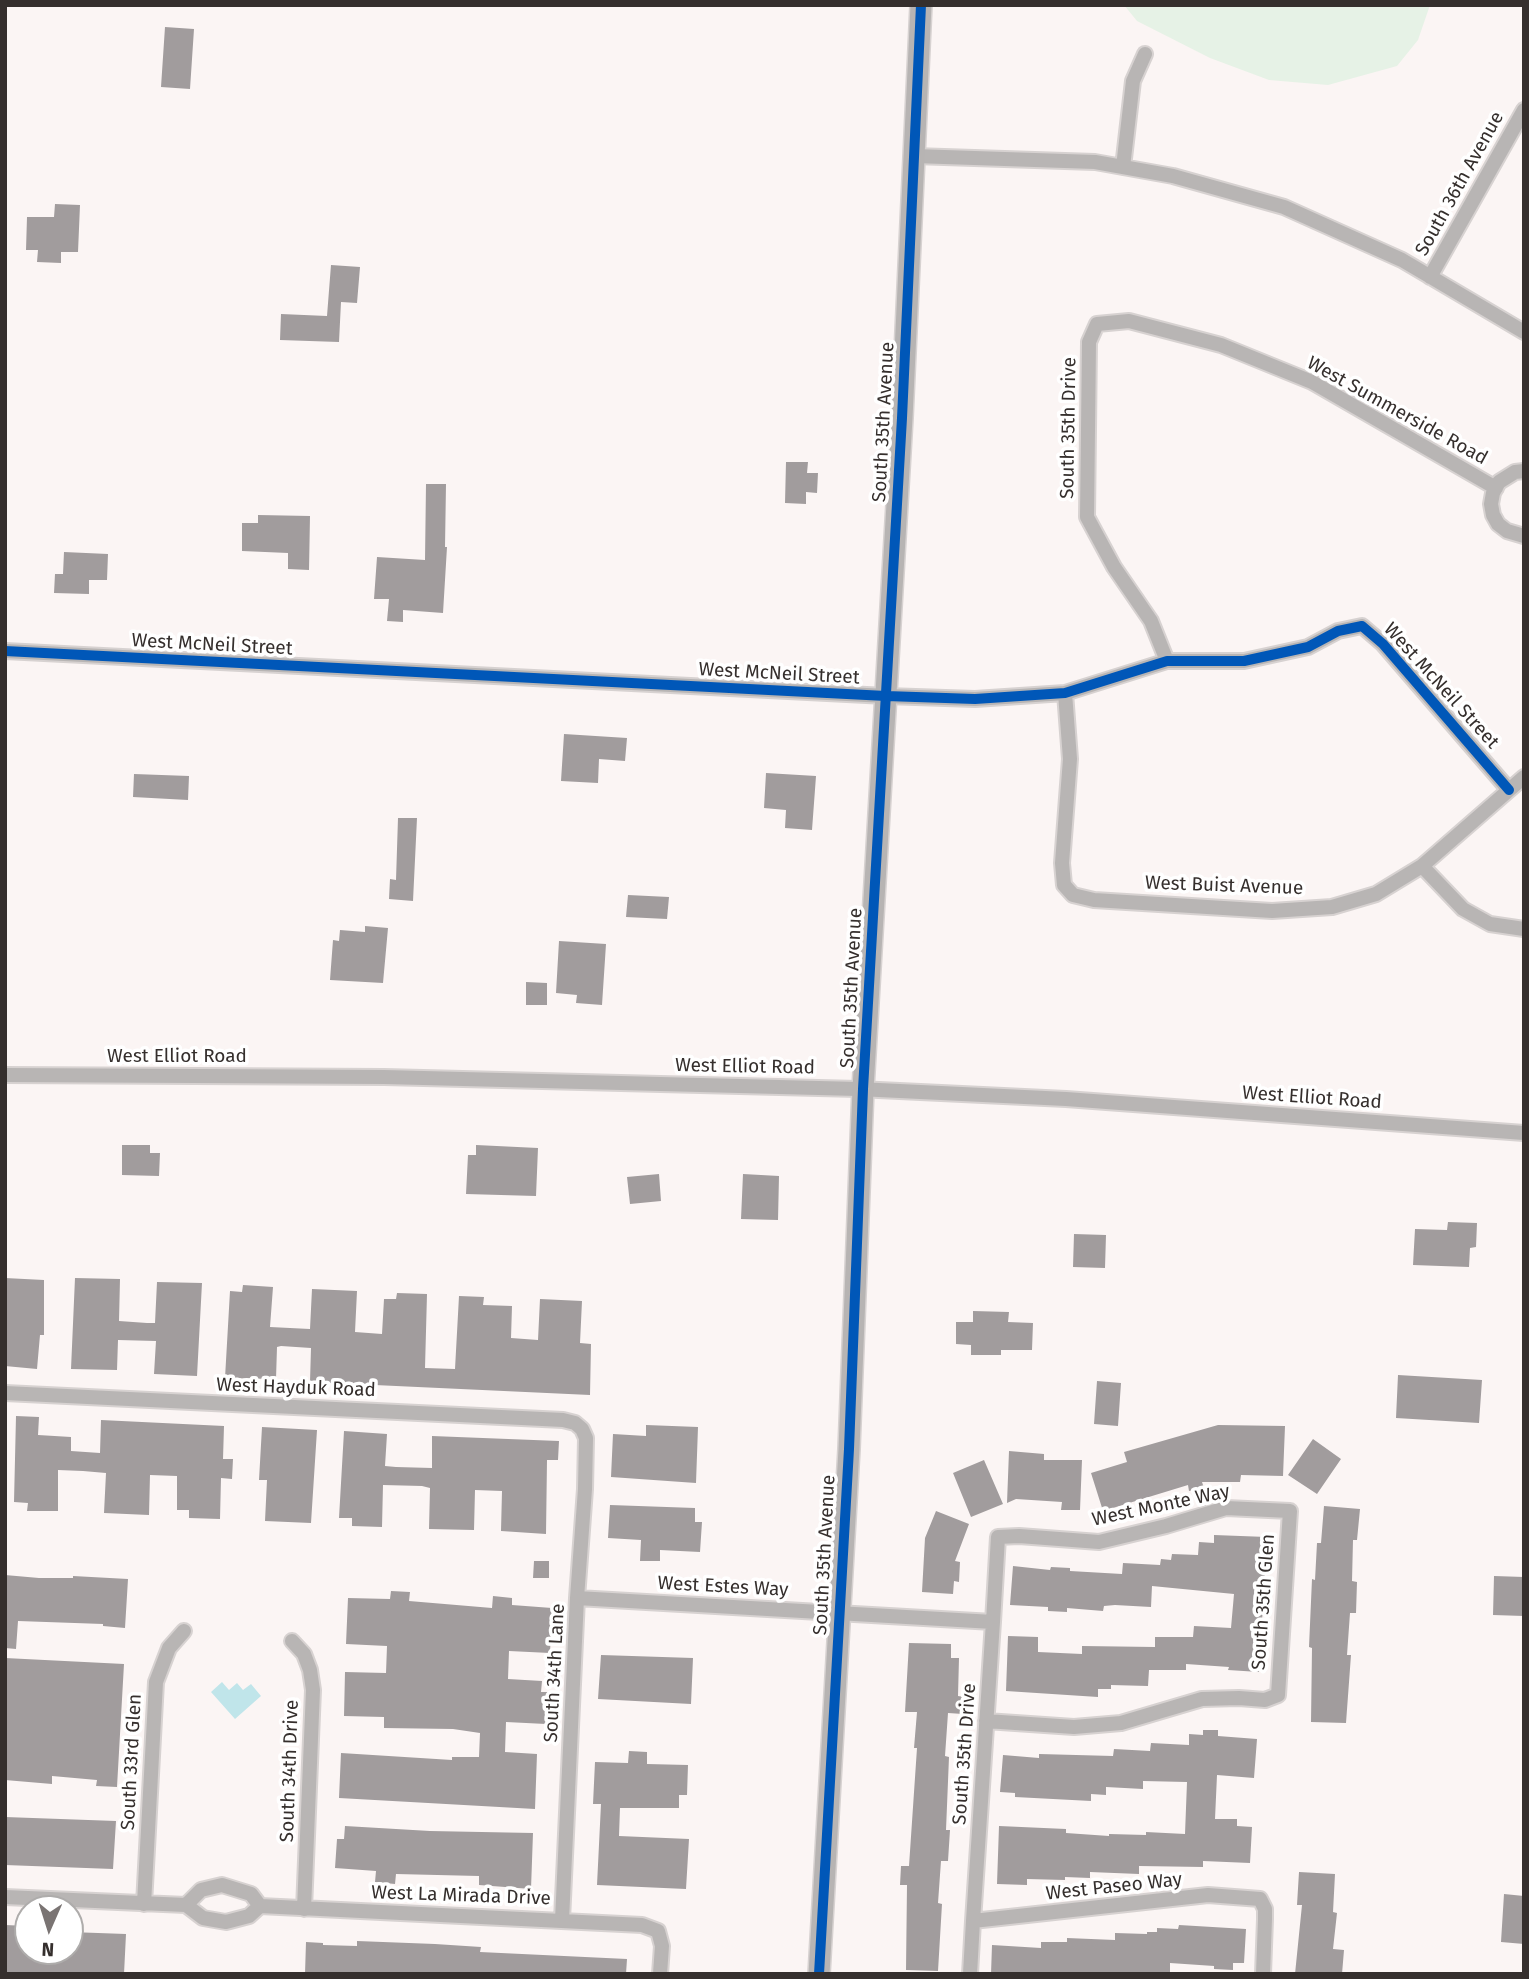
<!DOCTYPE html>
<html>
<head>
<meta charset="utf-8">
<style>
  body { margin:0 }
  #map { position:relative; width:1529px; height:1979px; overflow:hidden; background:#fbf5f4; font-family:"Fira Sans",sans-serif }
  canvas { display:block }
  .frame { position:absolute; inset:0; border:7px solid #352f2d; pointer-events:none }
  .north { position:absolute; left:14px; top:1895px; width:70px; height:70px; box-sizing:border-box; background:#fff; border:2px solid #aeacab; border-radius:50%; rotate:183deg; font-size:19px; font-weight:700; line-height:28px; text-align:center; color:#352f2d }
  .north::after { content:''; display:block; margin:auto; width:24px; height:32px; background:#7a7473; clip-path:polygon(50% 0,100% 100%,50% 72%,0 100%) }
</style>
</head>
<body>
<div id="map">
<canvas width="1529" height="1979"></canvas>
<div class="frame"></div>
<div class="north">N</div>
</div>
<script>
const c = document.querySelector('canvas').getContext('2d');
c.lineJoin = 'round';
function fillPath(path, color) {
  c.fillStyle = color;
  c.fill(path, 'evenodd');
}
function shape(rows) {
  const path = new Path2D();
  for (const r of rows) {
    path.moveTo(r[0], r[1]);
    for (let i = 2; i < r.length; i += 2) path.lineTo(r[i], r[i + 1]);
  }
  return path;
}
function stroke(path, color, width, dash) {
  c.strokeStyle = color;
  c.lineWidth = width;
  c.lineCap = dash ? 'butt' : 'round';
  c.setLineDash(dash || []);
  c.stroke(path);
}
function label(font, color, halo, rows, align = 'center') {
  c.font = font + ' "Fira Sans",sans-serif';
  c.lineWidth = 7;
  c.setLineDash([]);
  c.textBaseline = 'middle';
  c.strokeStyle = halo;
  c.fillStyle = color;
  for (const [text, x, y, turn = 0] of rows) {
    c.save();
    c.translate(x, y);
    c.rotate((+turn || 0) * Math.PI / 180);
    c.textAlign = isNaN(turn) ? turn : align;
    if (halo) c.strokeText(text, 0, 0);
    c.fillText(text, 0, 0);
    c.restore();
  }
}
fillPath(shape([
  [1124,5,1430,5,1418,40,1397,66,1328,85,1269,80,1210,58,1137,21]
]), '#e6f2e6');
fillPath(shape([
  [222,1682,229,1690,237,1683,243,1690,251,1684,261,1696,235,1719,211,1692]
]), '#c0e5ea');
fillPath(shape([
  [165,27,194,29,190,89,161,87],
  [55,204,80,205,78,252,61,252,61,263,37,262,38,250,26,250,27,217,54,217],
  [331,265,360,267,357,303,341,302,339,342,280,340,281,314,327,316],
  [786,462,808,462,807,473,818,473,817,493,806,492,806,504,785,503],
  [426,484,446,484,445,547,447,547,443,613,403,610,403,622,387,621,389,599,374,599,377,557,425,560],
  [258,515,310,516,309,570,288,569,288,553,242,551,242,523,258,523],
  [64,552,108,554,107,580,89,580,89,594,54,593,55,574,63,574],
  [564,734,627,738,625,761,599,759,598,783,561,781],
  [766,773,816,776,812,830,785,828,786,810,764,808],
  [134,774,189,776,188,800,133,797],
  [398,818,417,818,413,901,389,899,390,879,396,880],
  [628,895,669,897,667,919,626,917],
  [365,926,388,928,383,983,330,980,333,940,339,941,340,930,365,932],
  [559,941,606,944,602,1005,576,1003,577,995,556,993],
  [526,982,547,983,547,1005,526,1005],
  [122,1145,150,1145,150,1153,160,1153,159,1176,122,1175],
  [476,1145,538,1148,536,1196,466,1194,468,1155,476,1155],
  [659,1174,661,1201,630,1204,627,1177],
  [743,1174,779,1176,778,1220,741,1219],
  [1448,1222,1477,1223,1476,1247,1470,1248,1469,1267,1413,1265,1415,1229,1447,1230],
  [1074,1234,1106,1235,1105,1268,1073,1267],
  [5,1278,44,1280,44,1335,40,1335,37,1369,5,1366],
  [75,1278,120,1279,119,1321,147,1323,155,1323,157,1282,202,1283,197,1376,154,1374,156,1341,118,1340,117,1370,71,1369],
  [243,1285,273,1287,270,1327,310,1329,312,1289,357,1291,355,1332,382,1334,384,1299,396,1299,397,1293,427,1294,425,1368,455,1369,459,1296,484,1297,483,1305,512,1306,511,1338,538,1340,540,1299,582,1301,580,1343,591,1344,590,1395,310,1382,311,1348,281,1346,277,1347,276,1379,225,1378,230,1291,242,1292],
  [973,1311,1009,1312,1008,1322,1033,1323,1032,1350,1001,1350,1001,1355,971,1355,971,1345,956,1344,956,1322,973,1322],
  [1398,1375,1482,1380,1479,1423,1396,1418],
  [1097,1381,1121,1383,1118,1426,1094,1424],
  [16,1416,39,1417,38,1435,71,1437,71,1451,100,1453,101,1420,224,1426,223,1459,233,1459,232,1479,221,1478,220,1519,189,1518,189,1510,177,1510,177,1476,150,1475,149,1515,104,1513,106,1473,83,1471,58,1470,58,1511,27,1511,28,1503,14,1502],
  [646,1425,698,1427,696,1483,611,1477,613,1434,646,1436],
  [1218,1425,1285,1426,1283,1476,1241,1475,1240,1482,1202,1482,1204,1488,1189,1491,1188,1485,1103,1511,1091,1473,1127,1462,1124,1452],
  [262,1427,317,1430,311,1523,265,1521,267,1480,259,1480],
  [344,1431,387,1434,385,1466,396,1467,432,1468,432,1436,559,1441,558,1460,547,1460,546,1534,501,1531,502,1491,475,1490,474,1530,429,1529,430,1488,422,1486,383,1485,382,1527,352,1526,352,1518,339,1518],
  [1313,1439,1341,1459,1317,1494,1288,1475],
  [1009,1451,1044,1454,1044,1460,1082,1460,1080,1510,1061,1510,1062,1502,1016,1499,1007,1503],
  [984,1460,1003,1504,971,1517,953,1473],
  [610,1505,695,1508,695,1522,702,1522,700,1552,660,1550,660,1561,640,1561,641,1540,608,1538],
  [1324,1506,1360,1509,1357,1540,1353,1540,1352,1581,1357,1582,1356,1613,1350,1613,1347,1655,1351,1655,1346,1723,1311,1722,1312,1648,1309,1647,1312,1579,1315,1580,1317,1543,1321,1543],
  [936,1511,969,1524,955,1561,960,1562,959,1582,954,1581,953,1594,922,1592,925,1538],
  [1214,1535,1267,1537,1259,1672,1228,1670,1229,1667,1186,1664,1186,1670,1149,1670,1148,1686,1111,1685,1111,1689,1098,1689,1098,1697,1006,1691,1008,1636,1038,1637,1038,1652,1082,1654,1082,1646,1155,1647,1155,1637,1193,1637,1194,1626,1231,1628,1234,1594,1152,1586,1151,1607,1115,1605,1104,1606,1103,1611,1067,1608,1067,1612,1048,1611,1048,1607,1010,1605,1013,1566,1050,1570,1051,1567,1070,1568,1070,1571,1122,1574,1123,1563,1160,1565,1161,1559,1171,1560,1172,1554,1198,1555,1199,1542,1214,1543],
  [534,1561,549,1561,549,1578,533,1578],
  [5,1575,39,1578,73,1578,73,1576,128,1579,125,1628,103,1626,103,1624,18,1621,16,1649,5,1648],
  [1494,1576,1524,1577,1524,1616,1493,1615],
  [391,1591,410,1592,409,1601,492,1608,493,1596,512,1598,512,1605,552,1608,550,1653,509,1651,508,1679,542,1681,541,1692,548,1692,546,1724,506,1722,505,1752,537,1754,535,1809,339,1798,341,1753,452,1760,452,1757,479,1757,480,1733,453,1729,384,1728,384,1717,344,1716,345,1672,386,1673,387,1646,346,1644,348,1598,390,1599],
  [909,1643,951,1644,951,1658,959,1658,958,1696,964,1697,963,1714,948,1713,945,1756,949,1757,946,1830,950,1830,948,1861,941,1861,938,1903,942,1904,938,1971,906,1970,907,1885,900,1885,901,1866,909,1866,917,1748,914,1748,917,1712,905,1712],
  [601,1655,693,1658,691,1704,598,1699],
  [5,1658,124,1664,117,1787,96,1786,97,1780,52,1776,52,1784,5,1780],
  [1203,1730,1218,1730,1218,1736,1257,1739,1254,1778,1217,1775,1215,1819,1237,1819,1237,1826,1252,1827,1250,1863,1203,1861,1203,1867,1139,1866,1139,1874,1090,1872,1090,1878,1065,1877,1065,1880,1027,1879,1027,1885,997,1884,999,1826,1066,1829,1066,1833,1109,1836,1109,1834,1146,1835,1146,1832,1185,1834,1187,1782,1143,1781,1143,1789,1106,1787,1106,1795,1091,1794,1091,1801,1015,1797,1015,1793,1000,1792,1003,1755,1039,1758,1039,1754,1113,1756,1114,1749,1150,1751,1151,1743,1189,1745,1189,1734,1203,1735],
  [629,1751,647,1752,647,1764,688,1765,687,1795,679,1795,679,1808,620,1808,619,1836,689,1839,686,1889,597,1885,601,1804,593,1804,595,1762,628,1763],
  [5,1817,116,1821,113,1869,5,1865],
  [345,1826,430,1831,533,1833,531,1889,479,1885,479,1876,396,1874,395,1884,375,1882,376,1871,335,1868,337,1839,344,1839],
  [1299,1872,1335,1874,1333,1912,1337,1913,1333,1949,1344,1950,1342,1974,1295,1974,1302,1905,1297,1905],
  [1504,1894,1524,1896,1524,1944,1501,1942],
  [5,1925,28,1926,28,1951,70,1951,70,1932,126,1934,124,1974,5,1974],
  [1179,1925,1246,1929,1244,1963,1233,1963,1233,1970,1214,1969,1214,1966,1170,1963,1170,1974,991,1974,992,1945,1041,1948,1041,1942,1067,1942,1067,1938,1115,1940,1115,1933,1147,1934,1147,1932,1157,1932,1157,1928,1178,1929],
  [357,1941,435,1944,481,1947,480,1952,627,1959,626,1974,305,1974,306,1942,323,1943,323,1945,357,1946]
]), '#a19c9d');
const street = shape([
  [914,156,1095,162,1173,176,1284,207,1402,260,1524,332],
  [1123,167,1133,81,1145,54],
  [1430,277,1524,110],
  [1524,471,1515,472,1499,482,1493,493,1491,504,1493,515,1498,524,1507,531,1524,536],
  [5,651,886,696,975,699,1065,693,1167,661,1244,661,1308,647,1338,631,1362,626,1383,644,1509,790],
  [1167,661,1151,621,1114,567,1087,517,1089,342,1097,324,1129,321,1221,345,1312,382,1496,488],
  [1065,693,1070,759,1062,863,1064,885,1073,895,1094,900,1272,911,1332,907,1376,894,1422,866,1524,777],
  [1422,866,1463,909,1490,924,1524,929],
  [5,1075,384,1077,858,1089,1066,1099,1524,1133],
  [5,1393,563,1420,575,1423,582,1429,586,1438,585,1489,577,1598,562,1920],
  [577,1598,993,1622],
  [292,1641,304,1654,310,1670,313,1690,304,1909],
  [5,1897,186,1905,203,1918,226,1922,249,1916,260,1906,642,1925,658,1931,662,1946,660,1974],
  [144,1904,156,1682,169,1648,184,1631],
  [186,1905,201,1890,222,1885,251,1894,260,1906],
  [973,1921,1208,1895,1260,1899,1265,1909,1265,1919,1263,1974],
  [970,1974,973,1921,993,1622,998,1537,1019,1536,1099,1542,1166,1526,1226,1508,1290,1511,1278,1695,1265,1700,1239,1698,1202,1699,1121,1723,1074,1727,986,1721]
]);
const secondary = shape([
  [819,1974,849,1449,863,1089,902,418,921,5]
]);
stroke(street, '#d7d2d1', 18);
stroke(secondary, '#d7d2d1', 24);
stroke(street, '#b8b5b4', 14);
stroke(secondary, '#b7b4b3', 21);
stroke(shape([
  [5,651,886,696,975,699,1065,693,1167,661,1244,661,1308,647,1338,631,1362,626,1383,644,1509,790],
  [819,1974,849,1449,863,1089,902,418,921,5]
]), '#0057b8', 10);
label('19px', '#352f2d', '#fff', [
  ["South 36th Avenue",1460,184,-61],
  ["West Summerside Road",1397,411,29],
  ["South 35th Avenue",884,422,-87],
  ["South 35th Drive",1069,428,-89],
  ["West McNeil Street",212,645,3],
  ["West McNeil Street",779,674,3],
  ["West McNeil Street",1441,686,48],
  ["West Buist Avenue",1224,886,2],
  ["South 35th Avenue",852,988,-87],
  ["West Elliot Road",177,1057],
  ["West Elliot Road",745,1067,1],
  ["West Elliot Road",1312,1098,4],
  ["West Hayduk Road",296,1388,2],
  ["West Monte Way",1161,1506,-12],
  ["South 35th Avenue",825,1555,-87],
  ["West Estes Way",723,1587,3],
  ["South 35th Glen",1264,1602,-86],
  ["South 34th Lane",555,1673,-87],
  ["South 35th Drive",965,1754,-86],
  ["South 33rd Glen",132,1762,-87],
  ["South 34th Drive",290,1771,-88],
  ["West Paseo Way",1114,1887,-6],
  ["West La Mirada Drive",461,1896,2]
]);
</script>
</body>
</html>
